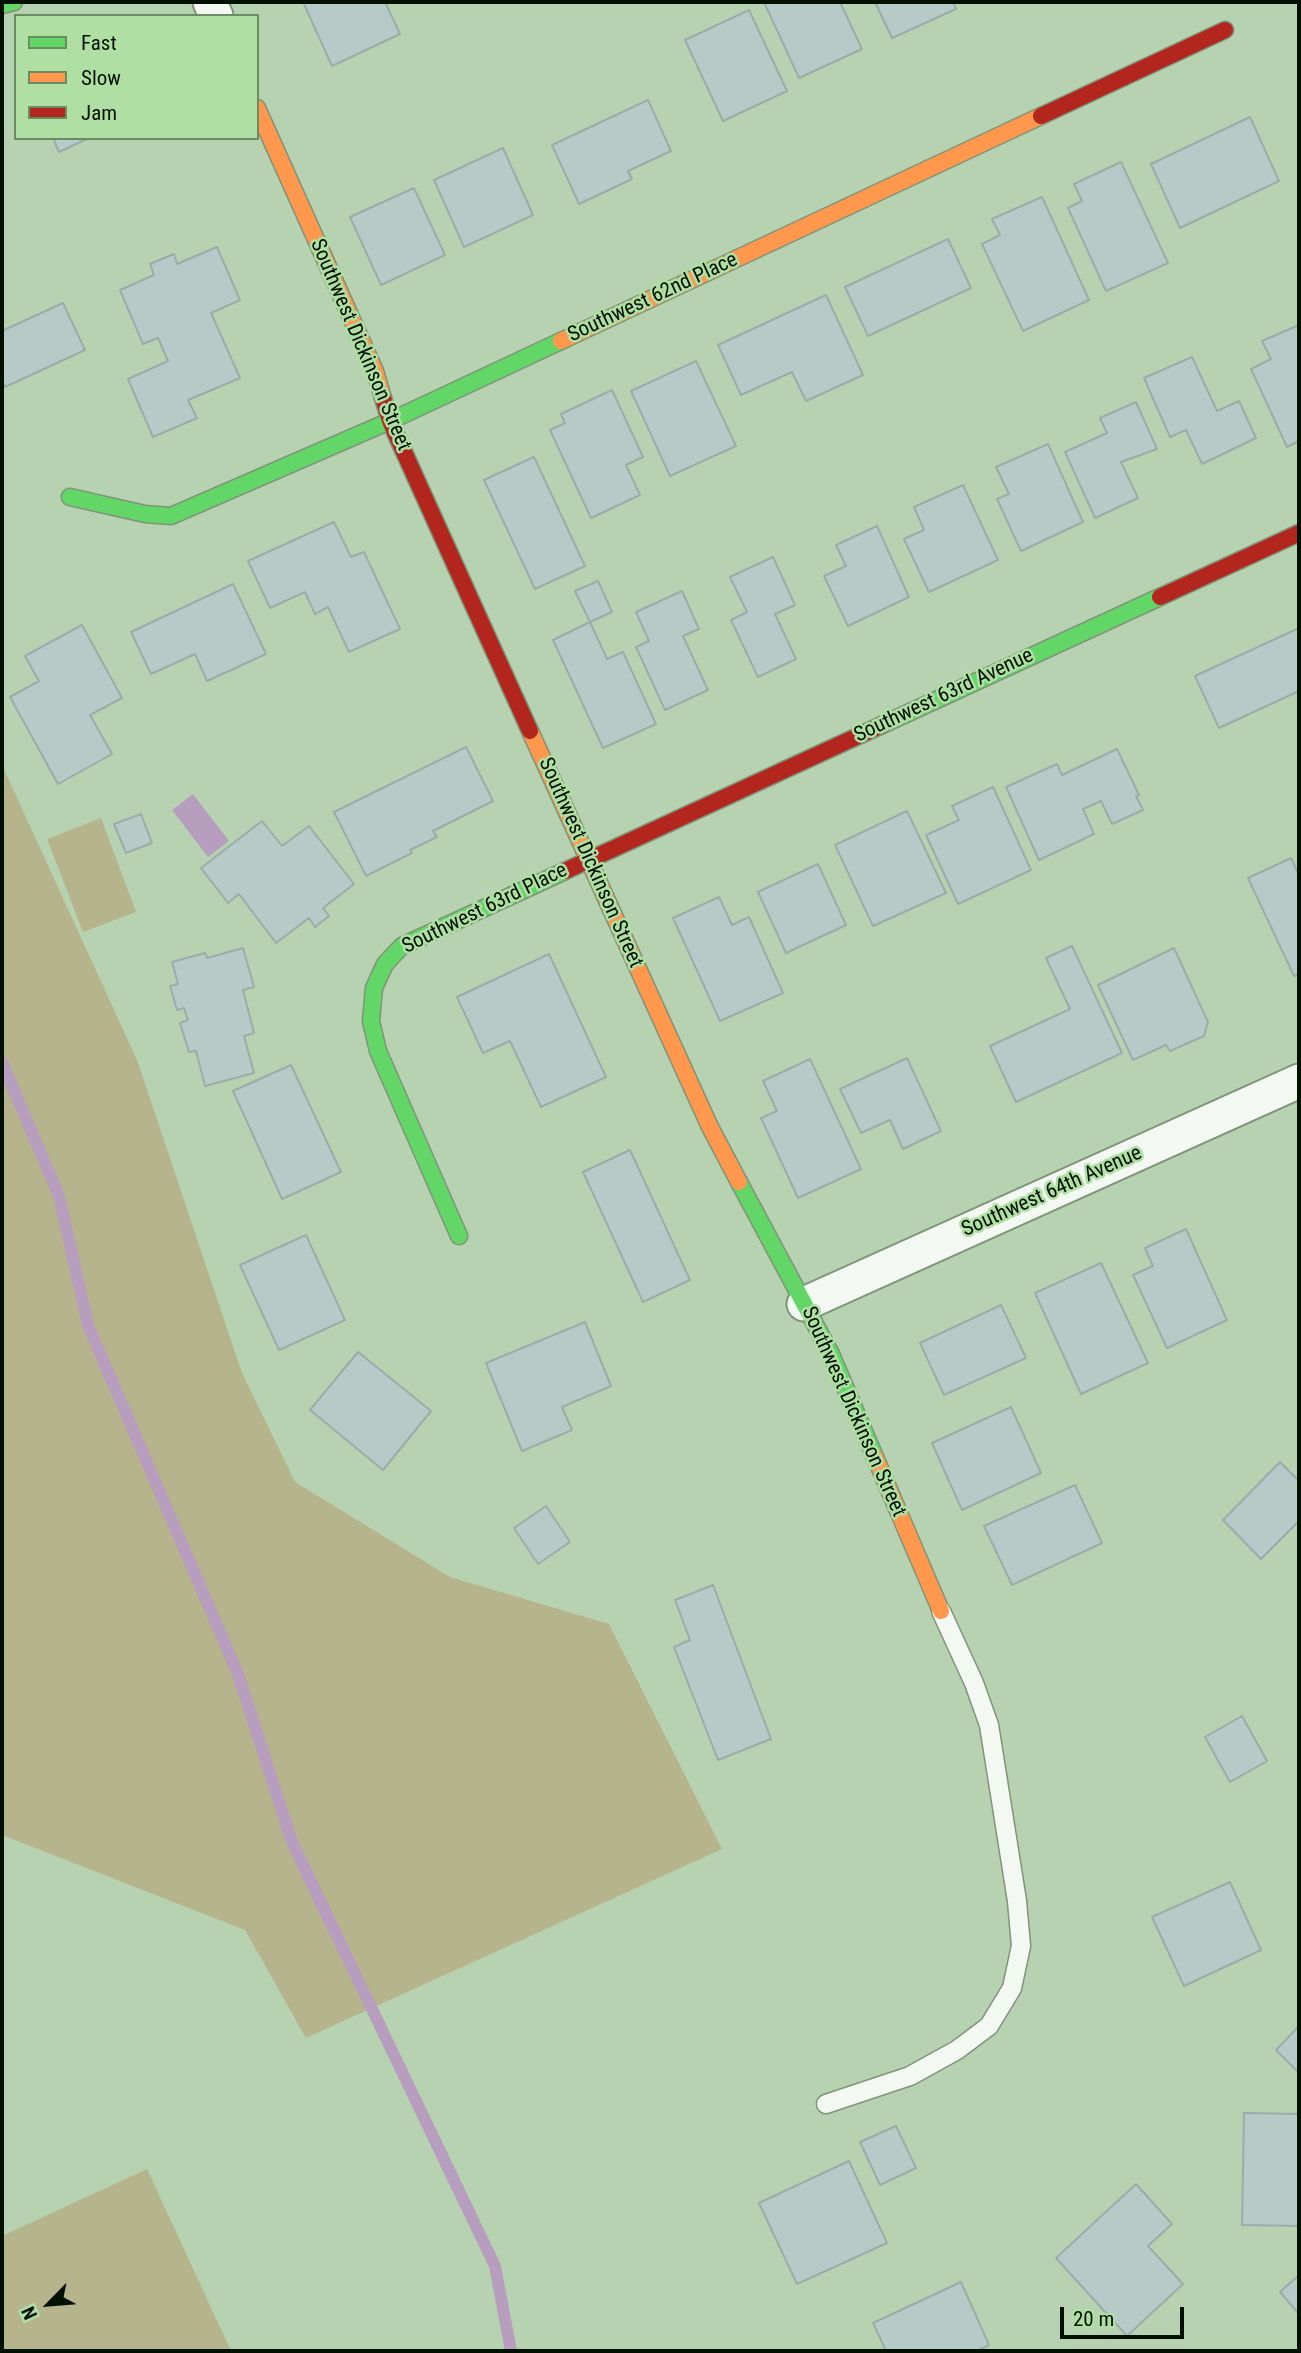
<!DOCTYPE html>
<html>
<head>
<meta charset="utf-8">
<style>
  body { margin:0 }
  #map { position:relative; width:1301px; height:2353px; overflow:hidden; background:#b7d2b0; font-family:"Roboto Condensed",sans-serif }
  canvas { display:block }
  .frame { position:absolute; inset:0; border:4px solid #021000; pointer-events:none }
  .legend { position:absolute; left:14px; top:14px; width:245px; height:126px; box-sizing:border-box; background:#afdfa3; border:2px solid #6a8c62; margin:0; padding:9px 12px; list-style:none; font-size:21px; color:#021000 }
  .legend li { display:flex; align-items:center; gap:14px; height:35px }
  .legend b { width:35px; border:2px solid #6a8c62 }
  .north { position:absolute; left:14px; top:2269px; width:70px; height:70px; -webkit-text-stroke:5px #afdfa3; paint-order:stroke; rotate:245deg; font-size:19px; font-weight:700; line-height:28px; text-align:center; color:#021000 }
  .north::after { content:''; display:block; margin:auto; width:24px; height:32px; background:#021000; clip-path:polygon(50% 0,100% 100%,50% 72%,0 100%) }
  .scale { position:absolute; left:1060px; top:2307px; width:124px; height:32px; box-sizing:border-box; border:4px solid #021000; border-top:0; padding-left:9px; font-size:21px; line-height:24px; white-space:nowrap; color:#021000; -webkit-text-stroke:5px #afdfa3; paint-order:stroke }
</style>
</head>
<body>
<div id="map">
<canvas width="1301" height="2353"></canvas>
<div class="frame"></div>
<ul class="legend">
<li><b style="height:9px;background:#63d668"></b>Fast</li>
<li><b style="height:9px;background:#ff974d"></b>Slow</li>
<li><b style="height:9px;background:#b3261e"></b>Jam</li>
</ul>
<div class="north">N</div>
<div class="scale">20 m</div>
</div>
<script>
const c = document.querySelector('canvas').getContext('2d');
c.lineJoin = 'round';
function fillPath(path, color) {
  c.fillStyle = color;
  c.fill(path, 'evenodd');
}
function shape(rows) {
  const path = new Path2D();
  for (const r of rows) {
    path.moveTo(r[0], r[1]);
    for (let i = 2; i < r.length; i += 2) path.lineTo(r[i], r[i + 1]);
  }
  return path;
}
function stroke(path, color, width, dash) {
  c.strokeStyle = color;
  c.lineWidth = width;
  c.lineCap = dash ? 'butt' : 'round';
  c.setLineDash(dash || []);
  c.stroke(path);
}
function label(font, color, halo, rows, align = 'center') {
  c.font = font + ' "Roboto Condensed",sans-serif';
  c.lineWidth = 5;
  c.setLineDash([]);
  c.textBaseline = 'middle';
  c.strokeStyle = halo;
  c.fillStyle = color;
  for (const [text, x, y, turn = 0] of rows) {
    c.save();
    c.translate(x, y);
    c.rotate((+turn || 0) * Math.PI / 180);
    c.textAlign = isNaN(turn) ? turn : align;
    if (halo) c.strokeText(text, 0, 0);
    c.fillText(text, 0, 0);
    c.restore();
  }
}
fillPath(shape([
  [2,765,137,1060,242,1373,295,1482,450,1577,609,1624,722,1849,306,2038,245,1930,2,1835],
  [101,818,136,912,83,932,47,839],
  [147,2169,231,2351,2,2351,2,2236]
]), '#b6b48c');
fillPath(shape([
  [193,794,229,841,208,857,172,810]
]), '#b89ebe');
stroke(shape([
  [2,1062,59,1196,88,1325,238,1674,292,1842,495,2266,511,2351]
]), '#b89ebe', 12);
const building = shape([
  [303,2,385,2,400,34,332,66,303,2],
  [764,2,840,2,862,49,799,78,764,2],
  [875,2,953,2,956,9,892,38,875,2],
  [749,10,787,91,723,121,685,40,749,10],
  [648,100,671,151,628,171,632,179,579,204,552,145,648,100],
  [1250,117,1279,181,1180,228,1151,164,1250,117],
  [53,138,89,138,59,152,53,138],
  [503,148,533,215,464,247,434,180,503,148],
  [1121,162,1168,263,1106,291,1068,208,1082,201,1074,184,1121,162],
  [414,188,445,255,381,285,350,217,414,188],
  [1042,197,1089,300,1023,331,982,244,1000,235,992,219,1042,197],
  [948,239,971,288,868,336,845,287,948,239],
  [217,247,240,300,211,313,240,378,188,400,197,418,153,437,128,379,168,361,158,338,143,344,120,290,154,275,150,264,174,254,177,264,217,247],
  [826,295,863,375,806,401,792,372,741,395,718,345,826,295],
  [63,303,85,350,5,387,2,380,2,331,63,303],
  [1299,325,1299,441,1287,447,1251,369,1271,359,1262,341,1299,325],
  [1192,357,1217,411,1239,401,1256,438,1202,464,1186,430,1170,437,1144,378,1192,357],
  [696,361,736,446,670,476,631,391,696,361],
  [612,390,643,457,626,465,640,495,591,518,550,430,565,423,561,414,612,390],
  [1136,402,1157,449,1121,462,1138,498,1095,518,1065,452,1107,433,1100,418,1136,402],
  [1048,444,1083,522,1021,551,997,499,1009,494,996,467,1048,444],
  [534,457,585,566,535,589,484,480,534,457],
  [963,485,998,560,929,592,904,539,924,530,914,507,963,485],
  [334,522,351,557,364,552,400,629,349,652,328,607,315,614,305,592,270,608,248,561,334,522],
  [877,526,909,597,848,626,824,576,846,566,836,545,877,526],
  [773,557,795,605,775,614,796,659,758,677,731,620,747,612,730,577,773,557],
  [598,581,612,612,590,622,575,591,598,581],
  [233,584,266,654,207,681,195,654,151,674,131,632,233,584],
  [682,591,699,629,683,636,708,690,665,710,636,647,649,641,636,612,682,591],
  [590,622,607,659,623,652,656,724,603,748,553,640,590,622],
  [82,625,122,698,90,715,112,754,58,784,10,697,39,681,25,656,82,625],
  [1299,628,1299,691,1219,728,1195,676,1299,628],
  [466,747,493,801,433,831,437,837,410,850,412,853,366,876,334,812,466,747],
  [1117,749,1139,795,1136,796,1143,810,1112,824,1101,801,1083,809,1094,834,1039,860,1006,787,1057,764,1062,775,1117,749],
  [993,787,1031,870,958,904,926,835,959,820,952,806,993,787],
  [907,811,946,893,873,926,835,845,907,811],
  [141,814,152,843,126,853,114,824,141,814],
  [262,821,282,846,309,826,354,884,323,908,329,916,315,927,309,918,276,943,239,894,228,903,201,868,262,821],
  [1291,858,1299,875,1299,974,1294,976,1248,878,1291,858],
  [818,864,846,925,786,953,758,892,818,864],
  [719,897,732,925,749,917,783,993,720,1021,673,918,719,897],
  [1072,946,1122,1053,1016,1102,990,1046,1070,1009,1046,958,1072,946],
  [243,948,254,987,243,990,254,1033,244,1036,254,1073,205,1086,196,1051,189,1052,180,1023,188,1020,184,1008,177,1010,170,986,178,984,172,962,205,953,207,958,243,948],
  [1174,948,1208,1022,1204,1036,1170,1051,1166,1045,1133,1060,1098,985,1174,948],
  [549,954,606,1077,541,1107,510,1041,483,1053,457,997,549,954],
  [907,1058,941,1131,903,1149,890,1120,861,1133,840,1089,907,1058],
  [810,1059,861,1169,798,1198,761,1118,777,1111,763,1081,810,1059],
  [291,1065,341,1172,282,1199,233,1091,291,1065],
  [630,1150,690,1280,643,1302,583,1172,630,1150],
  [1186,1229,1227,1320,1167,1348,1133,1275,1153,1266,1145,1248,1186,1229],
  [306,1235,345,1320,279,1350,240,1265,306,1235],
  [1101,1263,1148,1363,1081,1394,1035,1293,1101,1263],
  [1001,1305,1026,1358,944,1395,920,1343,1001,1305],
  [585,1322,611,1386,562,1407,572,1430,522,1451,486,1363,585,1322],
  [358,1352,431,1411,383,1470,310,1410,358,1352],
  [1011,1407,1041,1473,962,1510,932,1443,1011,1407],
  [1280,1462,1299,1481,1299,1521,1261,1559,1223,1520,1280,1462],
  [1075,1485,1102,1543,1012,1585,984,1526,1075,1485],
  [546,1506,570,1542,538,1564,514,1528,546,1506],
  [713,1585,771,1739,718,1760,674,1647,690,1640,675,1600,713,1585],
  [1242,1716,1267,1761,1230,1782,1205,1737,1242,1716],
  [1230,1882,1261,1950,1184,1986,1152,1917,1230,1882],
  [1299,2026,1299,2073,1276,2050,1299,2026],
  [1244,2113,1299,2114,1299,2226,1242,2225,1244,2113],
  [896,2126,916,2168,880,2185,860,2142,896,2126],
  [849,2161,887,2243,797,2284,759,2203,849,2161],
  [1136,2184,1172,2224,1148,2246,1183,2284,1127,2336,1056,2258,1136,2184],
  [1299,2275,1299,2314,1280,2292,1299,2275],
  [961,2282,989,2345,976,2351,886,2351,873,2323,961,2282]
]);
fillPath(building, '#b6cac8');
stroke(building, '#9aada9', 2);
const lane = shape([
  [826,2104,910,2076,957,2050,989,2026,1012,1988,1021,1946,1017,1901,989,1725,974,1683,941,1611]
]);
const street = shape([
  [210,2,216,16],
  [804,1304,1299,1081]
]);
const fast = shape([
  [2,5,14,2],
  [70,497,145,514,171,516,390,421,561,341],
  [882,725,1160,597],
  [739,1182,831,1354,875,1457],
  [459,1236,378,1051,371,1021,374,988,385,964,402,946,565,871]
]);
const slow = shape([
  [257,108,375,371,383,398],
  [561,341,1041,116],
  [530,731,710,1127,739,1182],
  [875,1457,941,1611]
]);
const jam = shape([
  [1041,116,1225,30],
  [383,398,390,421,530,731],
  [1160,597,1299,533],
  [565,871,882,725]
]);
stroke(lane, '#7f947a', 21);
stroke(street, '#7f947a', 37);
stroke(fast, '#7f947a', 19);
stroke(slow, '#7f947a', 19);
stroke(jam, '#7f947a', 19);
stroke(lane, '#f4f8f3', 18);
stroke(street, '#f4f8f3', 33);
stroke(fast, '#63d668', 16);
stroke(slow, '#ff974d', 16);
stroke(jam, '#b3261e', 16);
label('21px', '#021000', '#afdfa3', [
  ["Southwest 62nd Place",653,298,-25],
  ["Southwest Dickinson Street",360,345,67],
  ["Southwest 63rd Avenue",944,696,-25],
  ["Southwest Dickinson Street",590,863,66],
  ["Southwest 63rd Place",485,909,-26],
  ["Southwest 64th Avenue",1052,1192,-24],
  ["Southwest Dickinson Street",853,1412,66]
]);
</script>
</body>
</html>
